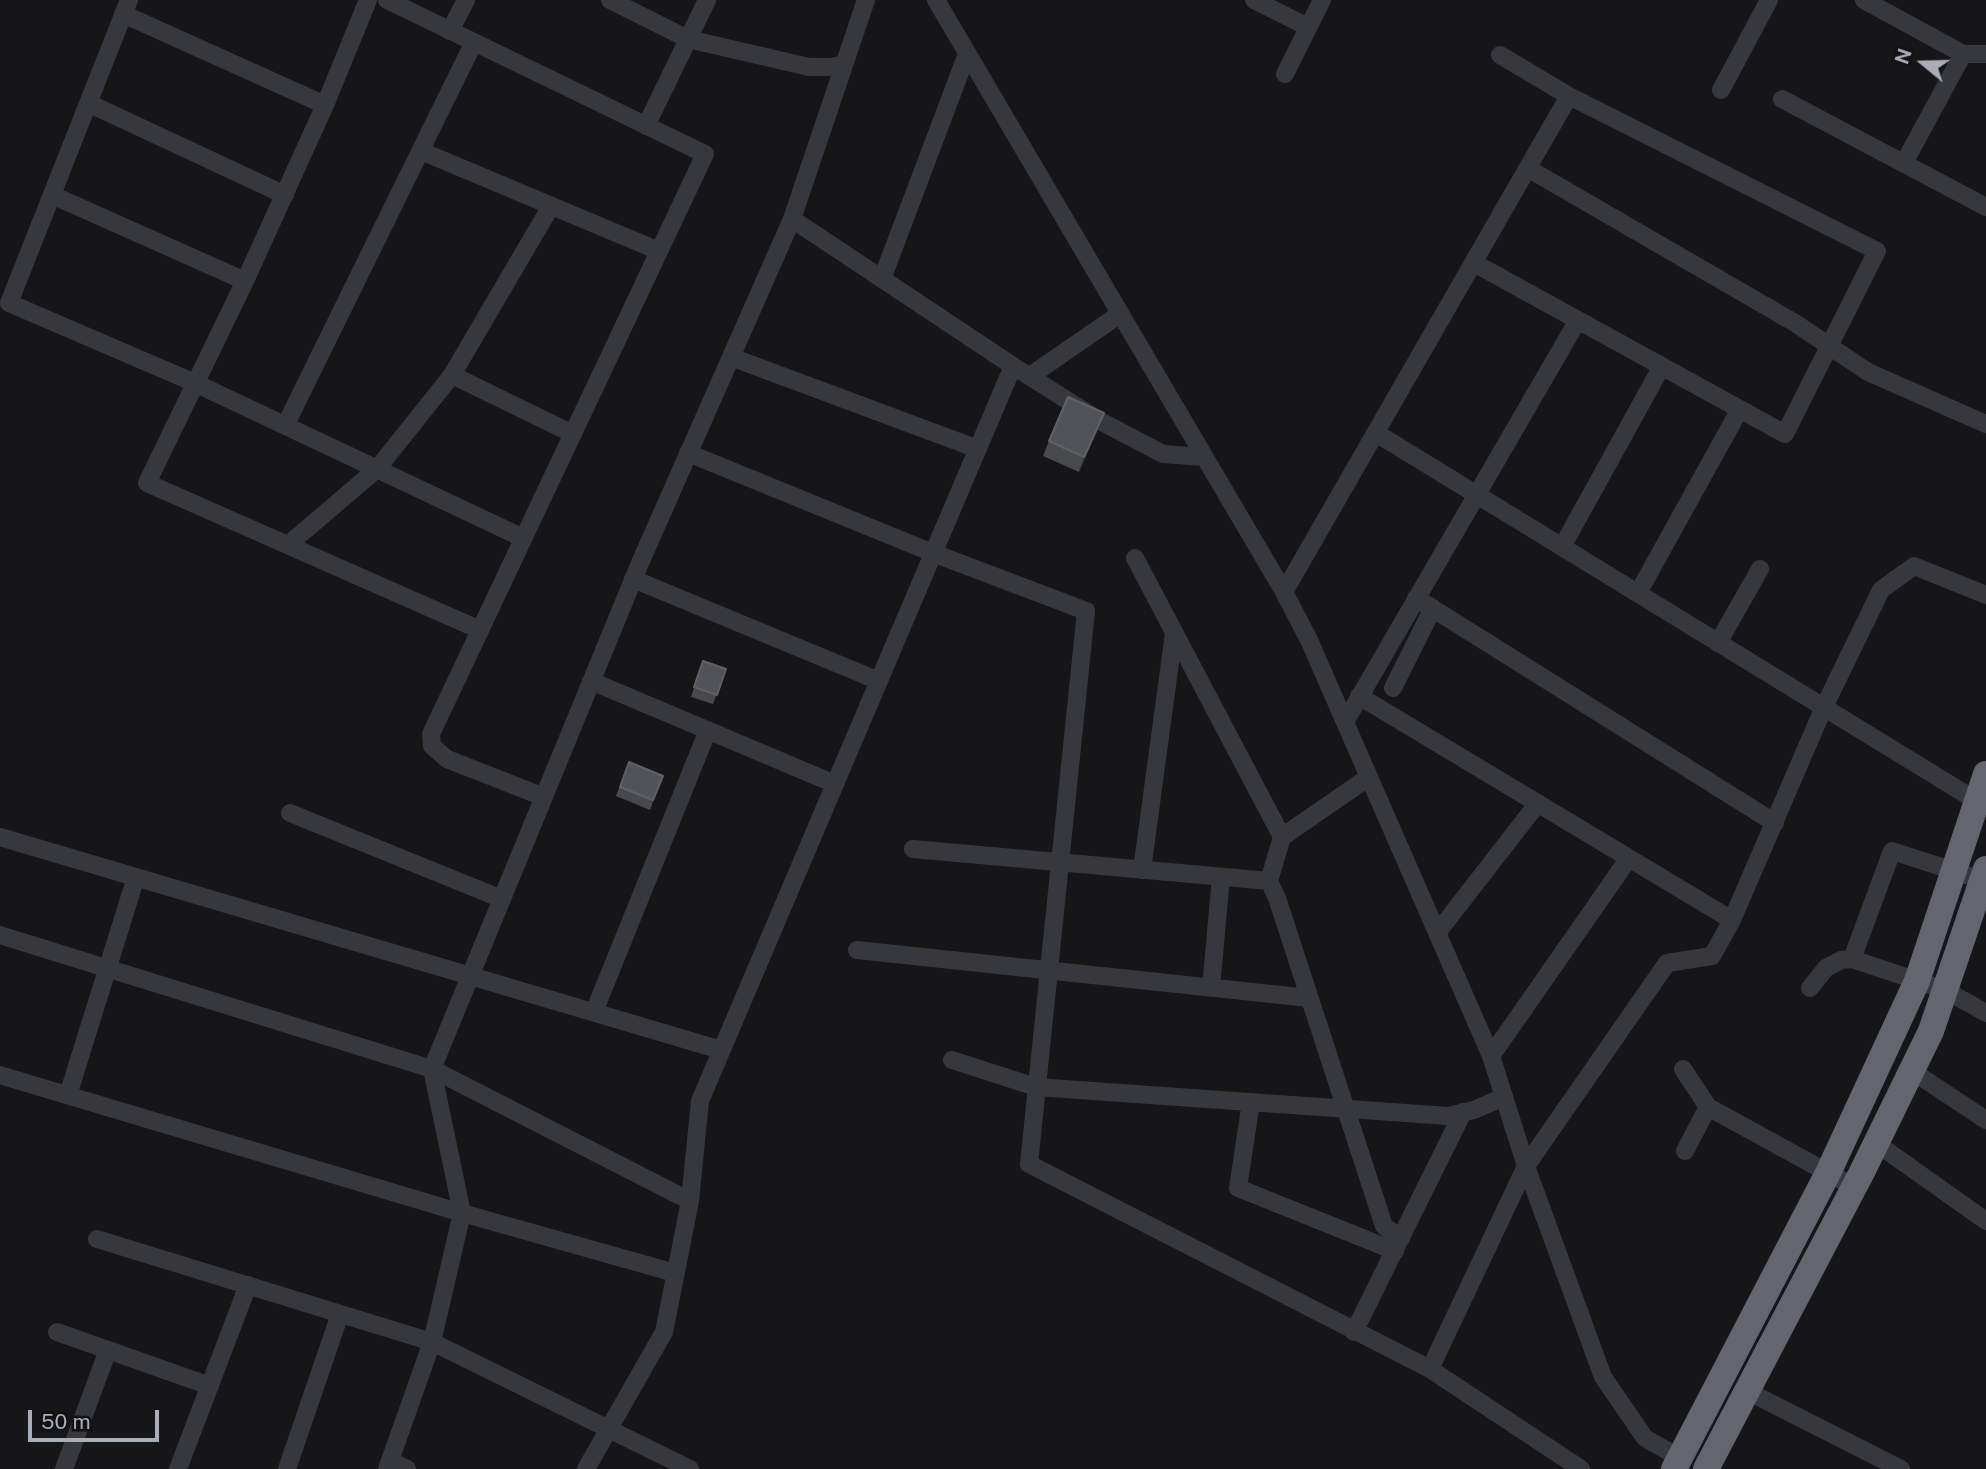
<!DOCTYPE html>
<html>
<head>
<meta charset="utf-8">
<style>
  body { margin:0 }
  #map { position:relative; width:1986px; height:1469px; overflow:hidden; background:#161618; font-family:"Public Sans",sans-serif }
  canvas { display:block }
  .north { position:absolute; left:1888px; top:28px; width:70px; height:70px; -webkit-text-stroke:5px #111113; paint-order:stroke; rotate:289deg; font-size:19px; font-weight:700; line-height:28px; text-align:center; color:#a8adb8 }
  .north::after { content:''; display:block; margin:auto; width:24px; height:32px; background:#a8adb8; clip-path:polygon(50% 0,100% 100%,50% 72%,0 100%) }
  .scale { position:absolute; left:28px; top:1410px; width:131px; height:32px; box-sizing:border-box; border:4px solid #a8adb8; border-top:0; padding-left:9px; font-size:21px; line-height:24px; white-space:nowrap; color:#a8adb8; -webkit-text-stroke:5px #111113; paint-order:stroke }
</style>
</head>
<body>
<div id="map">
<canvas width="1986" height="1469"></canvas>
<div class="north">N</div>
<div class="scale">50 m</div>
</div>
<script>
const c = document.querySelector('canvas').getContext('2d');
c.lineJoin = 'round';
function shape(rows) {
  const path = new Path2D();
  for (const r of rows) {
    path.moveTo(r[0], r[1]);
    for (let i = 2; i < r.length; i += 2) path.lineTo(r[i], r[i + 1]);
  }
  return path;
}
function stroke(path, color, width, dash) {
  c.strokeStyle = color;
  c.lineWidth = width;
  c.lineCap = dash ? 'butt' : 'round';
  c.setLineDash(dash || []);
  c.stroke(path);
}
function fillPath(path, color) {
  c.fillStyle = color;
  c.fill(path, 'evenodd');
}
stroke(shape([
  [129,0,9,303,195,383,523,538],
  [368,0,325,105,245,281,147,483,480,630],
  [387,0,705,154,431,734,432,746,447,759,544,797],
  [610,0,688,39,809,67,832,67,844,64],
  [936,0,1284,592,1309,640,1491,1056,1526,1166,1603,1377,1645,1438,1680,1458],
  [1254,0,1308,27],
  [1864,0,1963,54,1986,54],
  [123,14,325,105],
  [450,31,466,0],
  [1285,74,1322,0],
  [1721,90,1769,0],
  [1782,99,1986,207],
  [88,103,285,195],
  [646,126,707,0],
  [421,151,659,251],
  [1904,163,1963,54],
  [1529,169,1795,323,1868,372,1986,424],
  [52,195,245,281],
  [792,219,1013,366,1100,421,1163,454,1204,457],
  [1474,263,1785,434,1877,251,1569,96],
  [882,279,967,54],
  [731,357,978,449],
  [452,375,573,434],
  [1030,376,1120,314],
  [285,426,474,42],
  [1376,433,1985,806],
  [688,453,933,553,1086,611,1029,1164,1430,1369,1581,1469],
  [289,544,377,469,452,375,551,206],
  [1562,547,1662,366],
  [1135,558,1282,837],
  [633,579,879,681],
  [1284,592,1569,96,1500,55],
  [1638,593,1740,409],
  [1416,598,1775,823],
  [1718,643,1760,569],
  [591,681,835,784],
  [1393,688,1433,608],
  [1359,696,1732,920],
  [1345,722,1578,320],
  [1369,777,1282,837,1269,881,1277,898,1384,1226,1401,1238],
  [290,813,502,899],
  [0,837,721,1050],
  [913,849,1269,881],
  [1142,870,1174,633],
  [1437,933,1538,803],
  [0,935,432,1069,690,1201],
  [857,950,1309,998],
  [1852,959,1892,851,1982,880],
  [1211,988,1221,877],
  [1810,988,1826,968,1841,960,1852,959,1945,990,1986,1013],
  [594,1012,708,730],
  [1491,1056,1629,858],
  [952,1060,1036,1087,1448,1116,1474,1110,1504,1097],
  [1683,1069,1708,1107],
  [1912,1071,1986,1120],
  [0,1075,462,1213,675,1273],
  [68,1095,136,877],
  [1251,1102,1238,1188,1395,1251],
  [1876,1143,1986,1221],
  [1685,1151,1708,1107,1854,1187],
  [97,1239,432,1342,690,1469],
  [57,1332,210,1386],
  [1354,1332,1463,1112],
  [1430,1369,1526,1166,1667,963,1712,956,1732,920,1824,707,1881,590,1914,566,1986,595],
  [1747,1391,1901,1469],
  [390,1461,407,1469],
  [64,1469,108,1350],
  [178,1469,248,1285],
  [287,1469,340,1314],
  [387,1469,432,1342,462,1213,432,1069,640,563,792,219,866,0],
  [586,1469,664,1332,690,1201,700,1101,1013,366]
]), '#37383d', 18);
stroke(shape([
  [1674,1469,1828,1173,1917,981,1986,774],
  [1706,1469,1862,1172,1931,1031,1986,869]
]), '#63666e', 26);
fillPath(shape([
  [1104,413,1079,472,1043,456,1049,441],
  [703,661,726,669,713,704,691,697],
  [629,762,663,776,650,810,616,796]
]), '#47494d');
fillPath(shape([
  [1104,413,1099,427,1079,472,1084,457]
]), '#2f3033');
const building = shape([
  [1068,397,1104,413,1084,457,1049,441,1068,397],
  [703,661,726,669,717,695,694,687,703,661],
  [629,762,663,776,653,800,620,787,629,762]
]);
fillPath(building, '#525359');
stroke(building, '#5f6168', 2);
</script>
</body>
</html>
